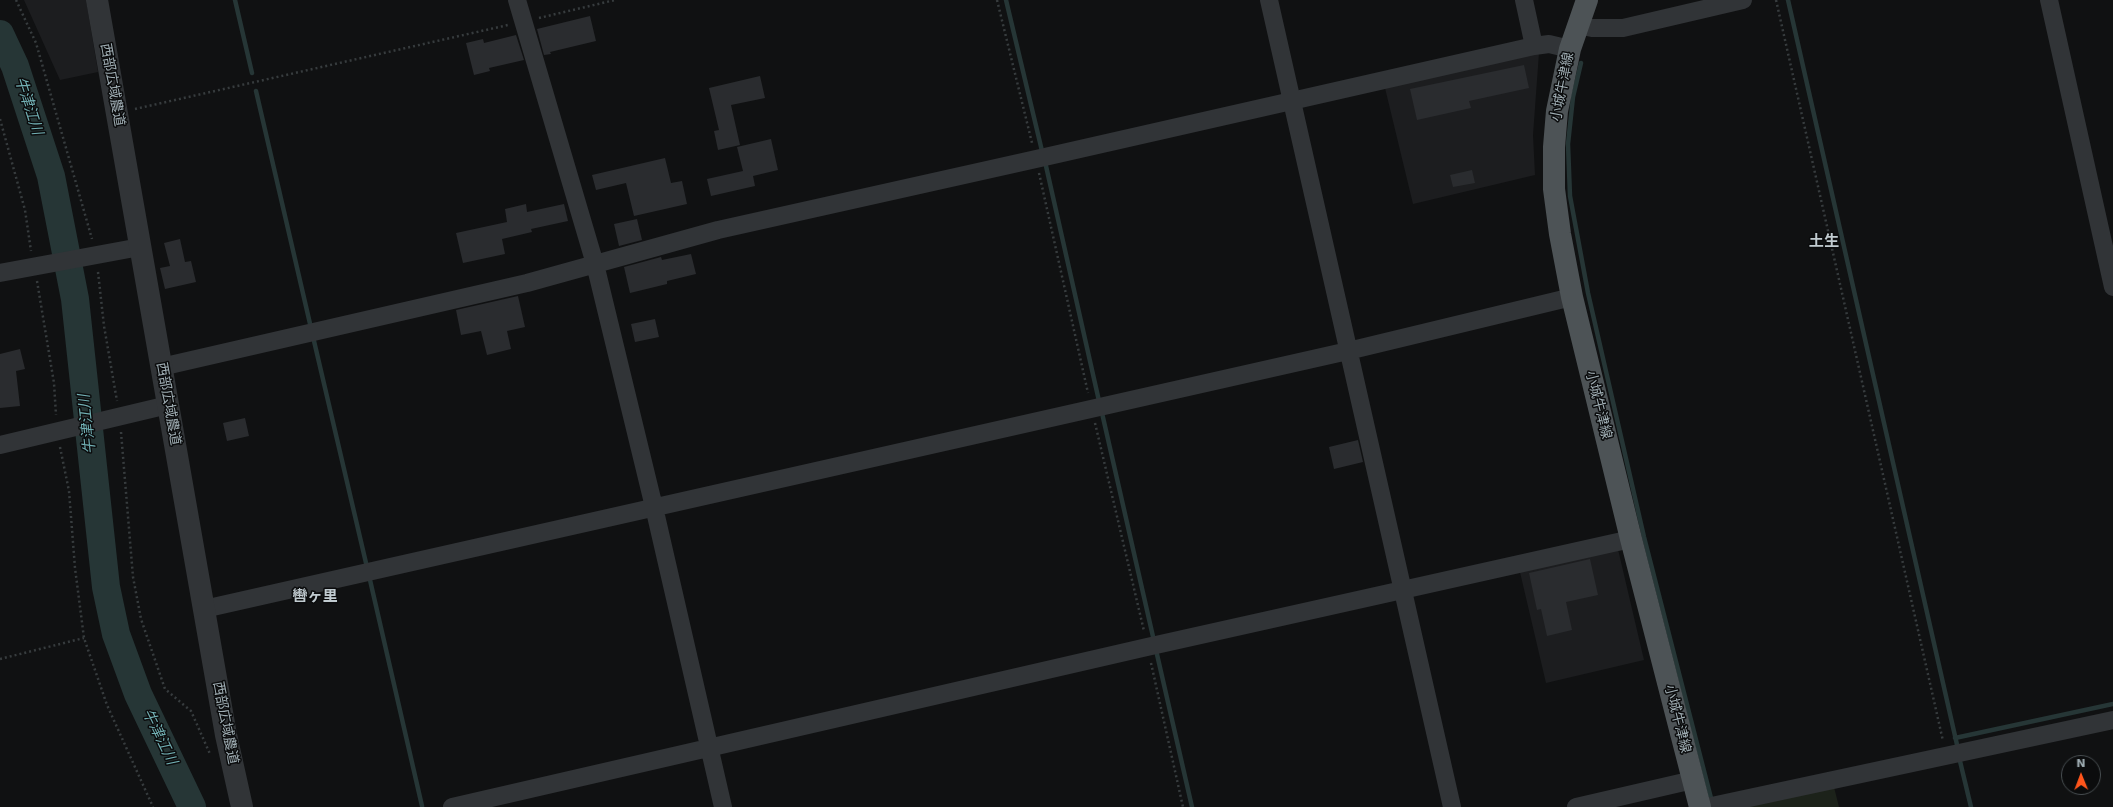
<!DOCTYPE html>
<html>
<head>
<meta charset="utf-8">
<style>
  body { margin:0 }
  #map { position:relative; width:2113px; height:807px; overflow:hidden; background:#101112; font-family:"DejaVu Sans",sans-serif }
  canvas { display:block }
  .north { position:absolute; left:2061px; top:755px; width:40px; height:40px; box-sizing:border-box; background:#0b0c0d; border:1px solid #474d50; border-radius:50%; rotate:359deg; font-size:11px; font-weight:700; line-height:16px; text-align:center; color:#a0aeb4 }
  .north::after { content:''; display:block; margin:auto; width:14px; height:18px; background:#ff551b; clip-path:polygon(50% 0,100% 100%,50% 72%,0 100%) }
</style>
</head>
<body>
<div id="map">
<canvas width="2113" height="807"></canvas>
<div class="north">N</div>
</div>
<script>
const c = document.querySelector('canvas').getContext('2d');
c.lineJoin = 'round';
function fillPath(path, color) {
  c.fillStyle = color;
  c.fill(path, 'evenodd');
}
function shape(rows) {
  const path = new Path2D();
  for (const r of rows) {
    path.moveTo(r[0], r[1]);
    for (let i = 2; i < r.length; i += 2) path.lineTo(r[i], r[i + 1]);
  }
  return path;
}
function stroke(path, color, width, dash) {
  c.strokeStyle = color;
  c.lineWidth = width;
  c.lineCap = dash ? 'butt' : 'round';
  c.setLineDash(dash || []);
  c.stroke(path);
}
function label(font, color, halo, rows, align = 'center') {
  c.font = font + ' "DejaVu Sans","Noto Sans JP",sans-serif';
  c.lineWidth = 3;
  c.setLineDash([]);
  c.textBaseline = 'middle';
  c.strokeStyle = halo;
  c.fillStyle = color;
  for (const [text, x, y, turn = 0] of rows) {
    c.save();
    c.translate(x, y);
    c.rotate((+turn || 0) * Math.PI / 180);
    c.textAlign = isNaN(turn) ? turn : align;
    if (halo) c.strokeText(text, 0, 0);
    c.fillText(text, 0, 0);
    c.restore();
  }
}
fillPath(shape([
  [24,0,86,0,98,72,60,80],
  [1539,53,1533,135,1535,175,1413,204,1385,88],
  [1617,545,1644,660,1546,683,1519,568]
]), '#1c1d1f');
fillPath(shape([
  [1834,787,1839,807,1746,807]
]), '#1c221a');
stroke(shape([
  [235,0,252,73],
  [1006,0,1042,151],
  [1788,0,1958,749],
  [1581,63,1573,97,1568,144,1570,196,1588,293,1644,537,1712,802],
  [256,91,311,328],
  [1046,166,1099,401],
  [314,341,366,563],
  [1102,413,1154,641],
  [370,580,422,806],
  [1156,650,1192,807],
  [1955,738,2113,704],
  [1959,757,1971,807]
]), '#263636', 4.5);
stroke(shape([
  [0,34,15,66,51,176,75,299,106,587,116,634,138,694,192,807]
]), '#263636', 28);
fillPath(shape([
  [590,16,596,41,550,52,551,54,544,55,537,29],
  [516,35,524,60,489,68,490,71,474,75,466,43,483,39,484,43],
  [1524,65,1529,88,1469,101,1471,108,1417,120,1410,89],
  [760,76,765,98,731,105,740,145,718,150,714,131,719,130,709,88],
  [771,139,778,170,753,176,755,186,711,196,707,179,743,171,737,147],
  [665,158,671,183,682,181,687,204,634,216,626,183,596,190,592,175],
  [1472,170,1475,183,1453,187,1450,175],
  [526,204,527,212,564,204,568,221,531,229,532,232,502,239,505,254,463,263,456,233,507,222,505,209],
  [637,219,642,240,619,246,614,224],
  [180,239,185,262,191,261,196,282,165,289,160,268,170,266,164,243],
  [691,254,696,274,667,281,667,284,630,293,624,267,661,257,662,260],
  [518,296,525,327,507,331,511,349,487,355,481,331,461,335,456,310],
  [655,319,659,337,635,342,631,324],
  [20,349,25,369,16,371,20,406,0,408,0,354],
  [245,418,249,436,227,441,223,423],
  [1358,440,1363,462,1334,469,1329,447],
  [1590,559,1598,595,1566,602,1572,630,1547,636,1541,609,1537,610,1529,573]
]), '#2a2c2f');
stroke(shape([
  [16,0,36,43,92,239],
  [997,0,1032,143],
  [1776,0,1943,741],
  [539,18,615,0],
  [135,109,508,25],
  [0,119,25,210,31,251],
  [1039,173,1088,393],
  [98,272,104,326,117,401],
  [37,281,54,383,56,415],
  [1095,423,1144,631],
  [121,432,133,577,141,619,165,689,191,711,210,754],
  [60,447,69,491,75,568,84,638,107,705,153,807],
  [0,659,84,638],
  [1151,663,1183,807]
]), '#373c3e', 2.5, [2, 3]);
stroke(shape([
  [517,0,595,264,654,507,723,807],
  [1269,0,1452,807],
  [1524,0,1534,46],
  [2049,0,2113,287],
  [1577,25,1592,28,1623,28,1743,0],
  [0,273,140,247],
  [161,367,527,283,718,230,1036,159,1534,46,1549,44,1570,49],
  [0,445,168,405],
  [204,609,1348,351,1572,297],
  [452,807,1147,647,1631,539],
  [1576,807,1693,780],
  [1707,807,2113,720]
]), '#313437', 18);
stroke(shape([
  [97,0,226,735,242,807]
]), '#313437', 22);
stroke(shape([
  [1587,0,1570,49,1557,111,1554,147,1554,189,1560,234,1572,297,1631,539,1700,807]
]), '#4d5356', 22);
label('14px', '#a0aeb4', '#0b0c0d', [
  ["西部広域農道",112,85,80],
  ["小城牛津線",1563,87,-79],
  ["西部広域農道",168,404,80],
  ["小城牛津線",1598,405,76],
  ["小城牛津線",1677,719,76],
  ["西部広域農道",225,723,79]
]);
label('italic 15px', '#72b0b4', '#0b0c0d', [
  ["牛津江川",28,106,72],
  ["牛津江川",88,424,-96],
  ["牛津江川",159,737,64]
]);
label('bold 15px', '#c1cbd0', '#0b0c0d', [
  ["土生",1824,242],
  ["轡ヶ里",315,597]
]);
</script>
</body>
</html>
